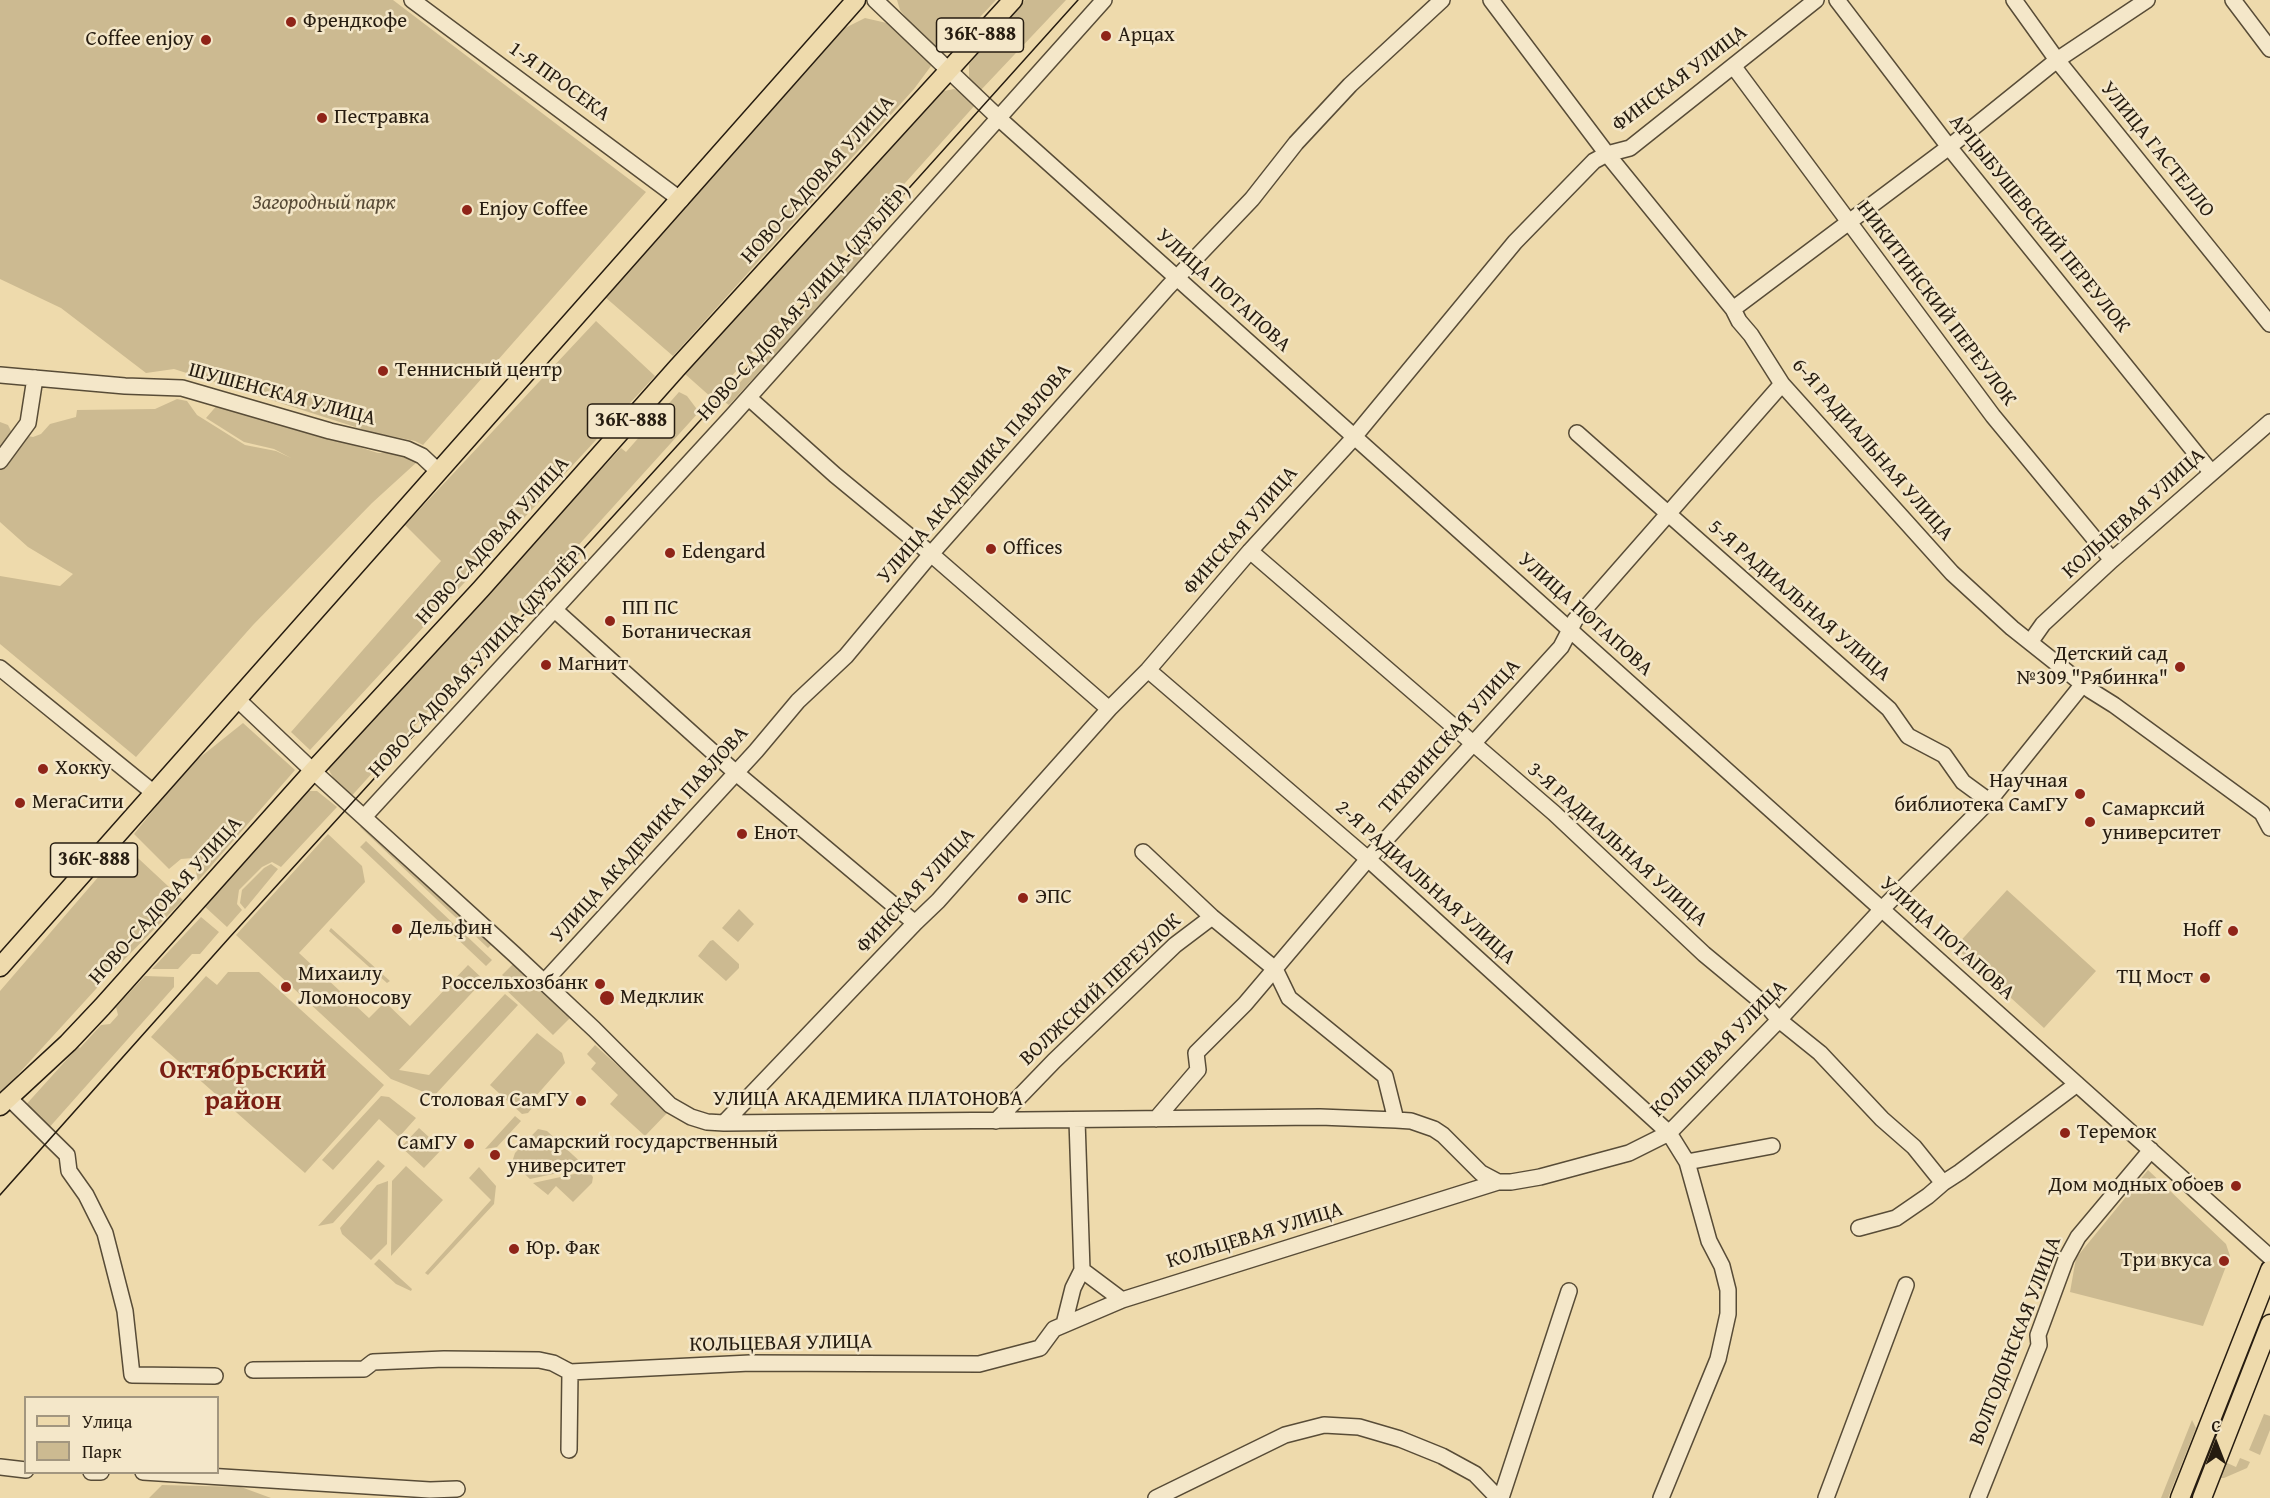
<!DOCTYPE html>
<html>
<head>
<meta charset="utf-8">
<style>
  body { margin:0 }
  #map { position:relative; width:2270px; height:1498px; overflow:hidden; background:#eedaac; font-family:"Gentium Book Plus",serif }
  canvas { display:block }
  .legend { position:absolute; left:24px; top:1396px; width:195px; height:78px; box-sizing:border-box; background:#f4e7c9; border:2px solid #a2967f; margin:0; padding:8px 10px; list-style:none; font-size:18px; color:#261c10 }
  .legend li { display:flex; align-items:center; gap:12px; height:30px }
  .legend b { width:30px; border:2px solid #a2967f }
  .north { position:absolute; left:2186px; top:1414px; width:60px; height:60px; -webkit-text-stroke:4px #f4e7c9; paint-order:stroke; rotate:0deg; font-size:16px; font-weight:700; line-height:24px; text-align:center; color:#261c10 }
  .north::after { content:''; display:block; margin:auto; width:21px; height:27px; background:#261c10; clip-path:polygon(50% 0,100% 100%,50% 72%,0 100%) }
</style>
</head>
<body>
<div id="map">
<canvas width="2270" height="1498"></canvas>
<ul class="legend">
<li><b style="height:8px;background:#eedaac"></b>Улица</li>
<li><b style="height:16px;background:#ccba91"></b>Парк</li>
</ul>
<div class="north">С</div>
</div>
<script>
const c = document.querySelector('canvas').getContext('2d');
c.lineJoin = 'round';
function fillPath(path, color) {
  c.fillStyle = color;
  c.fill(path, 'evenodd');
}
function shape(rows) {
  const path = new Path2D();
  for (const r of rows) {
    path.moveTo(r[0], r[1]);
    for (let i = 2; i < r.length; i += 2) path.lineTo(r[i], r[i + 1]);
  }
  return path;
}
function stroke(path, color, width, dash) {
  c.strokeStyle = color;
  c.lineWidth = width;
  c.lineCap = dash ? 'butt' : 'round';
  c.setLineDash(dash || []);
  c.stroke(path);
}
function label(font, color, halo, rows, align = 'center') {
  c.font = font + ' "Gentium Book Plus",serif';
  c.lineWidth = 5;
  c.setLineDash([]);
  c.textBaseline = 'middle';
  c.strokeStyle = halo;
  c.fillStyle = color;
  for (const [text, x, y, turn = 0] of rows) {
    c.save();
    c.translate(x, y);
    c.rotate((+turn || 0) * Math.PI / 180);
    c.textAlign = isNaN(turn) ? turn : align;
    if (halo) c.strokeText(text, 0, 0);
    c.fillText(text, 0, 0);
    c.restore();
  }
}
fillPath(shape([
  [0,0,393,0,646,192,423,445,415,441,371,432,174,369,146,373,61,308,0,279],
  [897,0,996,0,949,50,940,48,921,36,900,10],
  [1025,0,1066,0,980,91,969,79,969,64],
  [865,18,891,24,927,51,931,66,914,89,673,356,605,297,845,28],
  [954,89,963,93,976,104,712,398,685,374,934,99,944,91],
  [870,239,874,246,729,405,723,401],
  [596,321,655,376,310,750,291,732,441,561,405,525],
  [679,392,687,396,699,412,347,801,327,767,621,448,626,452],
  [177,399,187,401,197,415,245,445,276,451,291,458,274,449,244,442,206,418,219,403,378,453,398,453,417,462,372,503,253,625,136,757,0,644,0,576,60,586,73,574,28,547,0,522,0,422,8,425,12,433,33,437,41,434,50,424,76,417,77,410,155,409],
  [243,723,295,770,198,881,193,858,181,859,169,869,134,834,188,767],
  [309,791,317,791,337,807,281,867,272,862,262,867,239,890,237,904,242,910,227,927,203,905],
  [364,823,492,944,488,948,360,827],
  [328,834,362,866,365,882,299,953,369,1018,385,1002,410,1026,468,965,484,980,399,1070,429,1075,505,994,518,1005,434,1096,391,1079,236,935],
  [366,841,492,960,486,966,360,847],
  [125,846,183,900,106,978,0,1094,0,991],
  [271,864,278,869,245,909,240,903,242,890,264,868],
  [2007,890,2096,971,2044,1028,1955,947],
  [739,909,754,924,738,942,722,928],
  [201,917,219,932,200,954,192,954,178,969,152,969],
  [331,928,390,981,387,983,329,931],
  [713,940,739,964,739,968,726,981,698,956,710,941],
  [513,964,570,1018,553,1035,502,986,508,980,502,975],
  [228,972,259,972,384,1085,305,1173,151,1037,206,976,217,985],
  [145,976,174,977,174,987,47,1130,23,1108,78,1047,80,1048,101,1025,110,1024,118,1015,116,1007],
  [537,1033,562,1053,565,1063,536,1096,537,1102,528,1113,522,1114,490,1085],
  [595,1045,668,1112,645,1136,610,1104,618,1095,591,1069,596,1063,587,1054],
  [381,1096,389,1097,416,1118,399,1137,379,1119,333,1170,322,1160],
  [515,1116,521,1121,497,1147,485,1149],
  [419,1128,442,1149,424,1168,401,1147],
  [538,1129,547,1131,586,1167,530,1179,515,1165,513,1159,515,1153],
  [378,1160,385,1166,333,1223,318,1226],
  [406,1166,443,1200,391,1256,392,1181],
  [479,1167,496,1186,494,1204,428,1275,425,1273,491,1200,469,1178],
  [2148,1170,2226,1244,2230,1256,2203,1326,2070,1292,2076,1258],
  [588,1171,593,1177,592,1183,573,1202,556,1186,548,1195,533,1183],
  [388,1181,387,1244,371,1260,342,1234,340,1228,377,1185],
  [379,1259,412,1289,411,1291,396,1284,374,1264],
  [2264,1414,2270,1416,2270,1430,2260,1455,2249,1450],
  [2192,1420,2196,1428,2168,1498,2161,1498],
  [2240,1458,2250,1462,2247,1468,2224,1478,2221,1478,2219,1475,2225,1462,2236,1467],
  [162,1485,241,1487,271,1498,149,1498]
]), '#ccba91');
const minor = shape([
  [412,0,681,200],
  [875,0,1004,123,2270,1257],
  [1491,0,1607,154,1733,309,1739,321,1751,335,1782,384,1952,573,2012,628,2090,690,2114,705,2262,813,2270,828],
  [1837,0,1949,147,2211,472],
  [2014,0,2057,60,2270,324],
  [2233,0,2270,49],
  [1734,67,1993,416,2112,560],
  [1733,309,1949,147,2057,60,2147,0],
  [0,375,125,386,182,388,330,431,407,449,422,456,438,471],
  [749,398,835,475,931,554,1109,709],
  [1577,433,1889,709,1908,736,1944,755,1963,782,1989,801],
  [0,461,28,423,35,378],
  [1250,551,1554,813,1704,954,1768,1007,1779,1020,1820,1053,1882,1119,1914,1147,1943,1183],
  [556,611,735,772,915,923],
  [2031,641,2043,624,2112,560,2270,422],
  [0,668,154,793],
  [1148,670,1368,859,1511,989,1669,1133,1687,1162,1709,1241,1722,1266,1728,1290,1728,1314,1718,1359,1661,1498],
  [237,699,313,771,514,954,594,1029,670,1105,691,1117,707,1122,724,1123,1320,1117,1396,1120,1411,1121,1434,1129,1443,1135,1481,1173,1498,1182],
  [364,817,732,416,1104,0],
  [1143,852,1212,917,1275,969,1289,998,1385,1076,1396,1120],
  [544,982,756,751,798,701,846,656,931,554,1168,287,1252,199,1296,143,1350,85,1442,0],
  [10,1099,67,1155,69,1171,86,1195,105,1233,125,1311,132,1375,215,1376],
  [1156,1119,1198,1070,1196,1053,1245,1004,1368,859,1561,647,1575,620,1782,384],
  [1077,1120,1082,1270,1122,1300],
  [996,1121,1054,1061,1175,945,1212,917],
  [724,1123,915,923,938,901,1109,709,1148,670,1250,551,1349,443,1515,242,1594,161,1607,154,1630,148,1816,0],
  [1687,1162,1772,1146],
  [1859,1228,1896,1218,1928,1196,1943,1183,1960,1172,2077,1084],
  [1064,1324,1073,1288,1082,1270],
  [253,1370,364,1369,373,1362,444,1359,539,1360,553,1363,570,1372,750,1363,979,1364,1040,1348,1054,1329,1122,1300,1498,1182,1511,1182,1540,1177,1629,1153,1669,1133,1779,1020,1882,909,1989,801,2083,684],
  [569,1450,570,1372],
  [0,1467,26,1470],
  [91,1472,101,1472],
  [143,1472,430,1490,457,1489],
  [1156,1498,1285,1435,1324,1425,1359,1427,1400,1439,1442,1456,1475,1474,1498,1498],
  [1501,1498,1569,1291],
  [1826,1498,1906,1285],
  [1978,1498,2039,1345,2038,1335,2066,1259,2078,1237,2151,1150]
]);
const major = shape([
  [0,967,856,0],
  [0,1106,68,1043,102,1007,313,771,481,589,677,368,1013,0],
  [2180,1498,2270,1270],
  [2202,1498,2270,1324]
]);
stroke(minor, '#584c37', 18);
stroke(major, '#261c10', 21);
stroke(minor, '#f4e7c9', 15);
stroke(major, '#eedaac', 18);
stroke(shape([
  [0,1195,229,938,717,402,1078,0]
]), '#261c10', 1.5);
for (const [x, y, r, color] of [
  [291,22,6,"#8f2418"],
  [1106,36,6,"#8f2418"],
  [206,40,6,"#8f2418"],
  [322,118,6,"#8f2418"],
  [467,210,6,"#8f2418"],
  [383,371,6,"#8f2418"],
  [991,549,6,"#8f2418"],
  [670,553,6,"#8f2418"],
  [610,621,6,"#8f2418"],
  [546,665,6,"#8f2418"],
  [2180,667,6,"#8f2418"],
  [43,769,6,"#8f2418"],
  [2080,794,6,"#8f2418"],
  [20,803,6,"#8f2418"],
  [2090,822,6,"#8f2418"],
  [742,834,6,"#8f2418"],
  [1023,898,6,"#8f2418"],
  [397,929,6,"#8f2418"],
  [2233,931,6,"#8f2418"],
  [2205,978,6,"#8f2418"],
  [600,984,6,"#8f2418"],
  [286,987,6,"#8f2418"],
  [607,998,8,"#8f2418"],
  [581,1101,6,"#8f2418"],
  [2065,1133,6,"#8f2418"],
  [469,1144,6,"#8f2418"],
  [495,1155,6,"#8f2418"],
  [2236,1186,6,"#8f2418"],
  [514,1249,6,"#8f2418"],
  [2224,1261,6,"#8f2418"]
]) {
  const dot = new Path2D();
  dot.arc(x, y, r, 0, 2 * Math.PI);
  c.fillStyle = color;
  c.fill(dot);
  stroke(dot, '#f4e7c9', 2);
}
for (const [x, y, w] of [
  [980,35,87],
  [631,421,87],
  [94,860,87]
]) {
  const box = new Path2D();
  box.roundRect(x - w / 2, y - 17, w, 34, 4.5);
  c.fillStyle = '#f4e7c9';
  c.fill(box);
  stroke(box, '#261c10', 1.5);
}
label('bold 20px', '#261c10', null, [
  ["36К-888",980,35],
  ["36К-888",631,421],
  ["36К-888",94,860]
]);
label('21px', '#261c10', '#f4e7c9', [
  ["Френдкофе",303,22],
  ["Арцах",1118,36],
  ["Coffee enjoy",194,40,"right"],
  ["Пестравка",334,118],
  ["Enjoy Coffee",479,210],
  ["Теннисный центр",395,371],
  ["Offices",1003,549],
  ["Edengard",682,553],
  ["ПП ПС",622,609],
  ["Ботаническая",622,633],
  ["Детский сад",2168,655,"right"],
  ["№309 \"Рябинка\"",2168,679,"right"],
  ["Магнит",558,665],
  ["Хокку",55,769],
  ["Научная",2068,782,"right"],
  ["библиотека СамГУ",2068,806,"right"],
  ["МегаСити",32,803],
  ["Самарксий",2102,810],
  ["университет",2102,834],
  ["Енот",754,834],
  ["ЭПС",1035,898],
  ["Дельфин",409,929],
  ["Hoff",2221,931,"right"],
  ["Михаилу",298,975],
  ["Ломоносову",298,999],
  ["ТЦ Мост",2193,978,"right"],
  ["Россельхозбанк",588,984,"right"],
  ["Медклик",620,998],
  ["Столовая СамГУ",569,1101,"right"],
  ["Теремок",2077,1133],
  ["Самарский государственный",507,1143],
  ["университет",507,1167],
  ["СамГУ",457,1144,"right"],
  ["Дом модных обоев",2224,1186,"right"],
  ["Юр. Фак",526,1249],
  ["Три вкуса",2212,1261,"right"]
], 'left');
label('21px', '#261c10', '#f4e7c9', [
  ["ФИНСКАЯ УЛИЦА",1680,79,-37],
  ["1-Я ПРОСЕКА",559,82,36],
  ["УЛИЦА ГАСТЕЛЛО",2157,150,51],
  ["НОВО-САДОВАЯ УЛИЦА",818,180,-48],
  ["АРЦЫБУШЕВСКИЙ ПЕРЕУЛОК",2039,224,51],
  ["УЛИЦА ПОТАПОВА",1223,291,42],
  ["НОВО-САДОВАЯ УЛИЦА (ДУБЛЁР)",805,303,-48],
  ["НИКИТИНСКИЙ ПЕРЕУЛОК",1936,304,53],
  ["ШУШЕНСКАЯ УЛИЦА",282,395,15],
  ["6-Я РАДИАЛЬНАЯ УЛИЦА",1872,450,49],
  ["УЛИЦА АКАДЕМИКА ПАВЛОВА",975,474,-49],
  ["КОЛЬЦЕВАЯ УЛИЦА",2134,514,-42],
  ["ФИНСКАЯ УЛИЦА",1241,531,-49],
  ["НОВО-САДОВАЯ УЛИЦА",493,541,-48],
  ["5-Я РАДИАЛЬНАЯ УЛИЦА",1799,601,41],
  ["УЛИЦА ПОТАПОВА",1585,615,42],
  ["НОВО-САДОВАЯ УЛИЦА (ДУБЛЁР)",478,662,-47],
  ["ТИХВИНСКАЯ УЛИЦА",1450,737,-48],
  ["УЛИЦА АКАДЕМИКА ПАВЛОВА",650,835,-48],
  ["3-Я РАДИАЛЬНАЯ УЛИЦА",1617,845,42],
  ["2-Я РАДИАЛЬНАЯ УЛИЦА",1425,883,42],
  ["ФИНСКАЯ УЛИЦА",916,891,-47],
  ["НОВО-САДОВАЯ УЛИЦА",166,901,-48],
  ["УЛИЦА ПОТАПОВА",1947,939,42],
  ["ВОЛЖСКИЙ ПЕРЕУЛОК",1101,990,-43],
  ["КОЛЬЦЕВАЯ УЛИЦА",1719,1049,-45],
  ["УЛИЦА АКАДЕМИКА ПЛАТОНОВА",868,1100],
  ["КОЛЬЦЕВАЯ УЛИЦА",1255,1236,-17],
  ["ВОЛГОДОНСКАЯ УЛИЦА",2016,1341,-69],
  ["КОЛЬЦЕВАЯ УЛИЦА",781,1344,-1]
]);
label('italic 21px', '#584b37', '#f4e7c9', [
  ["Загородный парк",324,204]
]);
label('bold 27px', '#7a1f14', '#f4e7c9', [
  ["Октябрьский",243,1071],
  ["район",243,1102]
]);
</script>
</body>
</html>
